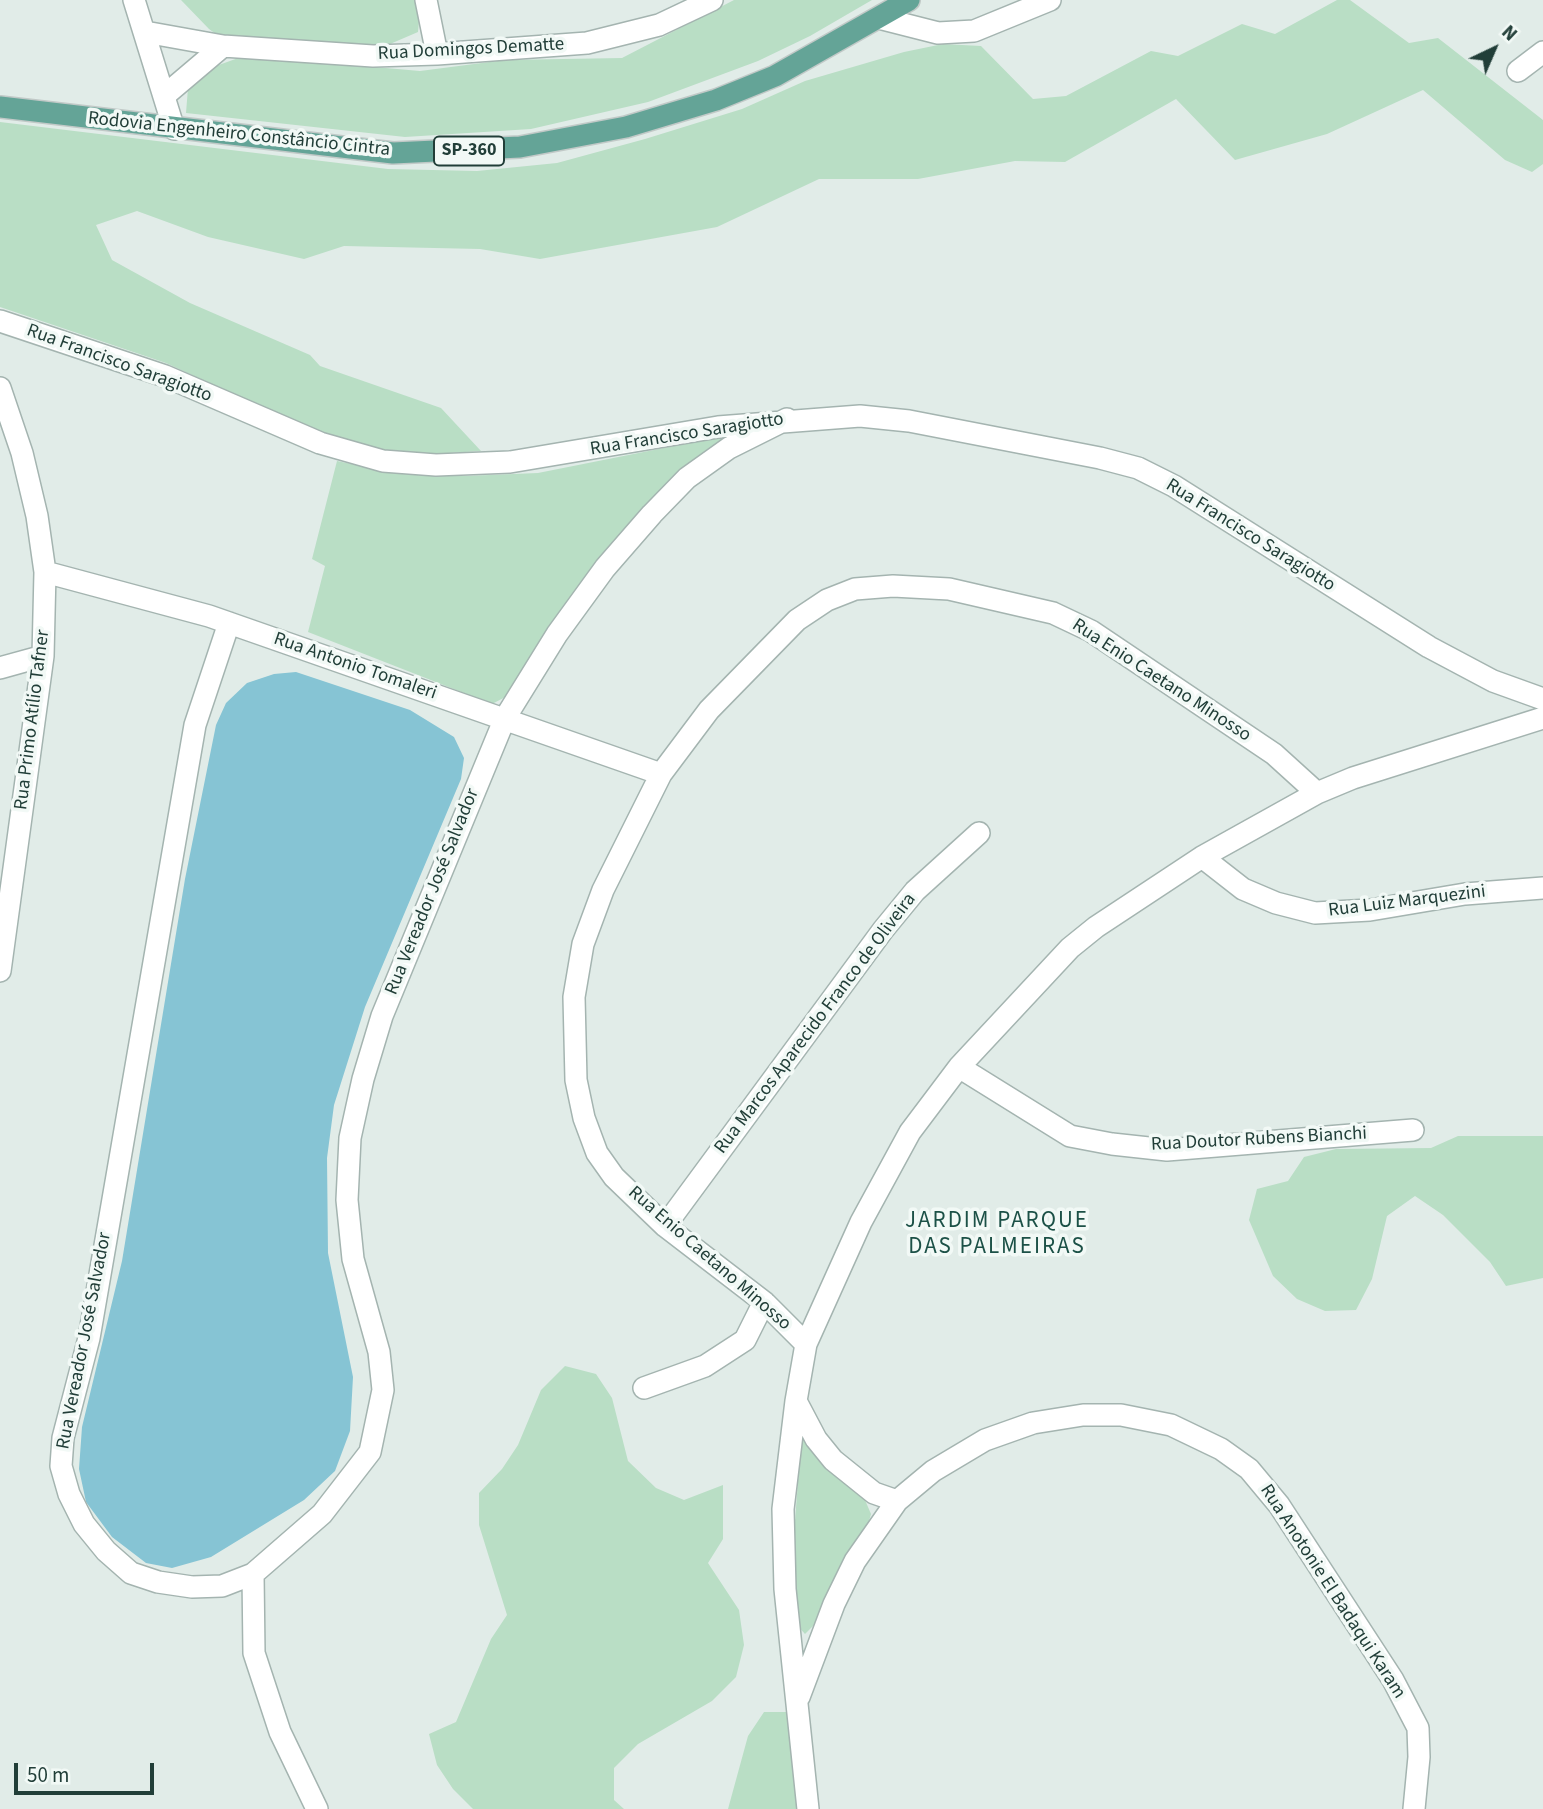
<!DOCTYPE html>
<html>
<head>
<meta charset="utf-8">
<style>
  body { margin:0 }
  #map { position:relative; width:1543px; height:1809px; overflow:hidden; background:#e1ece8; font-family:"Source Sans 3",sans-serif }
  canvas { display:block }
  .north { position:absolute; left:1459px; top:14px; width:70px; height:70px; -webkit-text-stroke:5px #f2f9f6; paint-order:stroke; rotate:44deg; font-size:19px; font-weight:700; line-height:28px; text-align:center; color:#213e38 }
  .north::after { content:''; display:block; margin:auto; width:24px; height:32px; background:#213e38; clip-path:polygon(50% 0,100% 100%,50% 72%,0 100%) }
  .scale { position:absolute; left:14px; top:1763px; width:140px; height:32px; box-sizing:border-box; border:4px solid #213e38; border-top:0; padding-left:9px; font-size:21px; line-height:24px; white-space:nowrap; color:#213e38; -webkit-text-stroke:5px #f2f9f6; paint-order:stroke }
</style>
</head>
<body>
<div id="map">
<canvas width="1543" height="1809"></canvas>
<div class="north">N</div>
<div class="scale">50 m</div>
</div>
<script>
const c = document.querySelector('canvas').getContext('2d');
c.lineJoin = 'round';
function fillPath(path, color) {
  c.fillStyle = color;
  c.fill(path, 'evenodd');
}
function shape(rows) {
  const path = new Path2D();
  for (const r of rows) {
    path.moveTo(r[0], r[1]);
    for (let i = 2; i < r.length; i += 2) path.lineTo(r[i], r[i + 1]);
  }
  return path;
}
function stroke(path, color, width, dash) {
  c.strokeStyle = color;
  c.lineWidth = width;
  c.lineCap = dash ? 'butt' : 'round';
  c.setLineDash(dash || []);
  c.stroke(path);
}
function label(font, color, halo, rows, align = 'center') {
  c.font = font + ' "Source Sans 3",sans-serif';
  c.lineWidth = 7;
  c.setLineDash([]);
  c.textBaseline = 'middle';
  c.strokeStyle = halo;
  c.fillStyle = color;
  for (const [text, x, y, turn = 0] of rows) {
    c.save();
    c.translate(x, y);
    c.rotate((+turn || 0) * Math.PI / 180);
    c.textAlign = isNaN(turn) ? turn : align;
    if (halo) c.strokeText(text, 0, 0);
    c.fillText(text, 0, 0);
    c.restore();
  }
}
fillPath(shape([
  [181,0,421,0,418,32,362,56,363,66,420,71,505,60,622,58,734,0,872,0,810,36,758,61,648,102,531,129,405,137,186,113,188,88,216,66,241,57,236,49,209,29],
  [1337,0,1350,0,1409,43,1438,38,1543,120,1543,164,1532,172,1505,160,1423,90,1327,134,1235,160,1176,99,1065,162,1015,161,918,179,819,179,717,227,540,259,480,249,344,246,304,259,208,237,137,211,96,225,112,260,190,303,310,355,320,366,441,408,481,451,403,456,333,440,166,363,0,307,0,122,388,169,477,171,557,163,645,139,742,109,805,81,904,52,943,44,981,46,1033,99,1066,96,1151,51,1178,56,1242,24,1275,34],
  [729,435,693,462,511,694,492,704,308,632,325,566,312,559,337,461,395,473,465,476,538,473],
  [1458,1136,1543,1136,1543,1278,1506,1286,1490,1262,1443,1215,1415,1196,1387,1216,1372,1279,1356,1310,1325,1311,1297,1299,1273,1276,1249,1220,1257,1189,1288,1181,1304,1157,1336,1149,1431,1148],
  [565,1366,596,1374,612,1398,628,1461,656,1488,684,1500,723,1485,723,1539,708,1563,739,1610,744,1645,736,1677,712,1701,638,1744,614,1768,614,1800,624,1809,473,1809,453,1789,437,1765,429,1734,456,1722,491,1639,507,1615,479,1525,479,1493,502,1469,518,1445,541,1390],
  [804,1439,828,1468,865,1500,871,1514,866,1532,813,1626,805,1634,797,1625,793,1591,794,1534,801,1442],
  [764,1712,795,1712,802,1809,728,1809,748,1736]
]), '#b9dec5');
fillPath(shape([
  [296,672,410,710,454,737,464,758,461,779,365,1007,334,1105,327,1158,328,1253,353,1377,350,1431,335,1471,304,1500,211,1557,172,1568,146,1563,112,1537,86,1502,79,1469,82,1427,122,1261,185,879,216,725,226,703,247,683,274,674]
]), '#86c4d4');
const minor = shape([
  [134,0,174,129],
  [426,0,437,54],
  [879,18,938,33,974,31,1050,0],
  [145,32,223,46,373,56,437,54,587,43,659,25,712,0],
  [1518,71,1543,52],
  [164,96,223,46],
  [0,321,165,376,320,443,383,461,436,465,510,462,718,427,860,416,909,421,1100,458,1138,468,1174,486,1429,647,1493,681,1543,699],
  [0,388,22,453,37,516,45,572,43,656,0,971],
  [45,572,209,616,661,774],
  [229,623,195,725,89,1338,63,1438,61,1466,69,1494,84,1524,106,1551,131,1573,158,1582,192,1587,222,1586,253,1574,322,1514,370,1452,383,1390,379,1352,353,1259,347,1200,350,1138,363,1079,382,1016,505,718,557,634,605,568,652,514,687,478,729,448,787,419],
  [0,668,43,656],
  [1202,857,1243,889,1276,903,1315,913,1370,910,1465,894,1543,888],
  [959,1067,1070,1136,1112,1144,1167,1150,1413,1130],
  [665,1226,883,930,915,891,979,833],
  [806,1344,764,1302,665,1226,614,1177,597,1153,584,1118,576,1080,574,997,583,944,603,890,661,774,709,710,797,620,827,600,855,589,893,586,949,589,1053,613,1091,631,1274,754,1317,793],
  [644,1388,705,1366,745,1340,764,1302],
  [796,1401,816,1439,833,1460,874,1493,897,1501],
  [253,1574,254,1653,280,1732,317,1809],
  [799,1697,834,1604,855,1561,897,1501,933,1471,985,1440,1033,1423,1083,1415,1121,1415,1171,1425,1221,1449,1249,1469,1279,1505,1393,1680,1418,1728,1419,1757,1414,1809],
  [808,1809,785,1589,783,1509,796,1401,806,1344,861,1222,910,1132,959,1067,1070,948,1096,927,1202,857,1317,793,1353,778,1543,718]
]);
const primary = shape([
  [0,107,393,153,520,147,626,127,716,100,775,76,909,0]
]);
stroke(minor, '#a4b4b0', 24);
stroke(primary, '#c1c9c7', 24);
stroke(minor, '#fff', 21);
stroke(primary, '#64a497', 21);
for (const [x, y, w] of [
  [469,151,70]
]) {
  const box = new Path2D();
  box.roundRect(x - w / 2, y - 14.5, w, 29, 5);
  c.fillStyle = '#f2f9f6';
  c.fill(box);
  stroke(box, '#213e38', 2);
}
label('bold 18px', '#213e38', null, [
  ["SP-360",469,151]
]);
label('19px', '#213e38', '#f2f9f6', [
  ["Rua Domingos Dematte",471,50,-3],
  ["Rodovia Engenheiro Constâncio Cintra",239,135,6],
  ["Rua Francisco Saragiotto",119,364,20],
  ["Rua Francisco Saragiotto",687,435,-9],
  ["Rua Francisco Saragiotto",1250,536,32],
  ["Rua Antonio Tomaleri",355,667,19],
  ["Rua Enio Caetano Minosso",1161,681,33],
  ["Rua Primo Atílio Tafner",33,720,-83],
  ["Rua Vereador José Salvador",433,892,-68],
  ["Rua Luiz Marquezini",1407,902,-7],
  ["Rua Marcos Aparecido Franco de Oliveira",816,1024,-53],
  ["Rua Doutor Rubens Bianchi",1259,1140,-3],
  ["Rua Enio Caetano Minosso",709,1259,41],
  ["Rua Vereador José Salvador",85,1341,-79],
  ["Rua Anotonie El Badaqui Karam",1332,1592,57]
]);
c.letterSpacing = '2px';
label('23px', '#1c5147', '#f2f9f6', [
  ["JARDIM PARQUE",997,1222],
  ["DAS PALMEIRAS",997,1248]
]);
c.letterSpacing = '0px';
</script>
</body>
</html>
